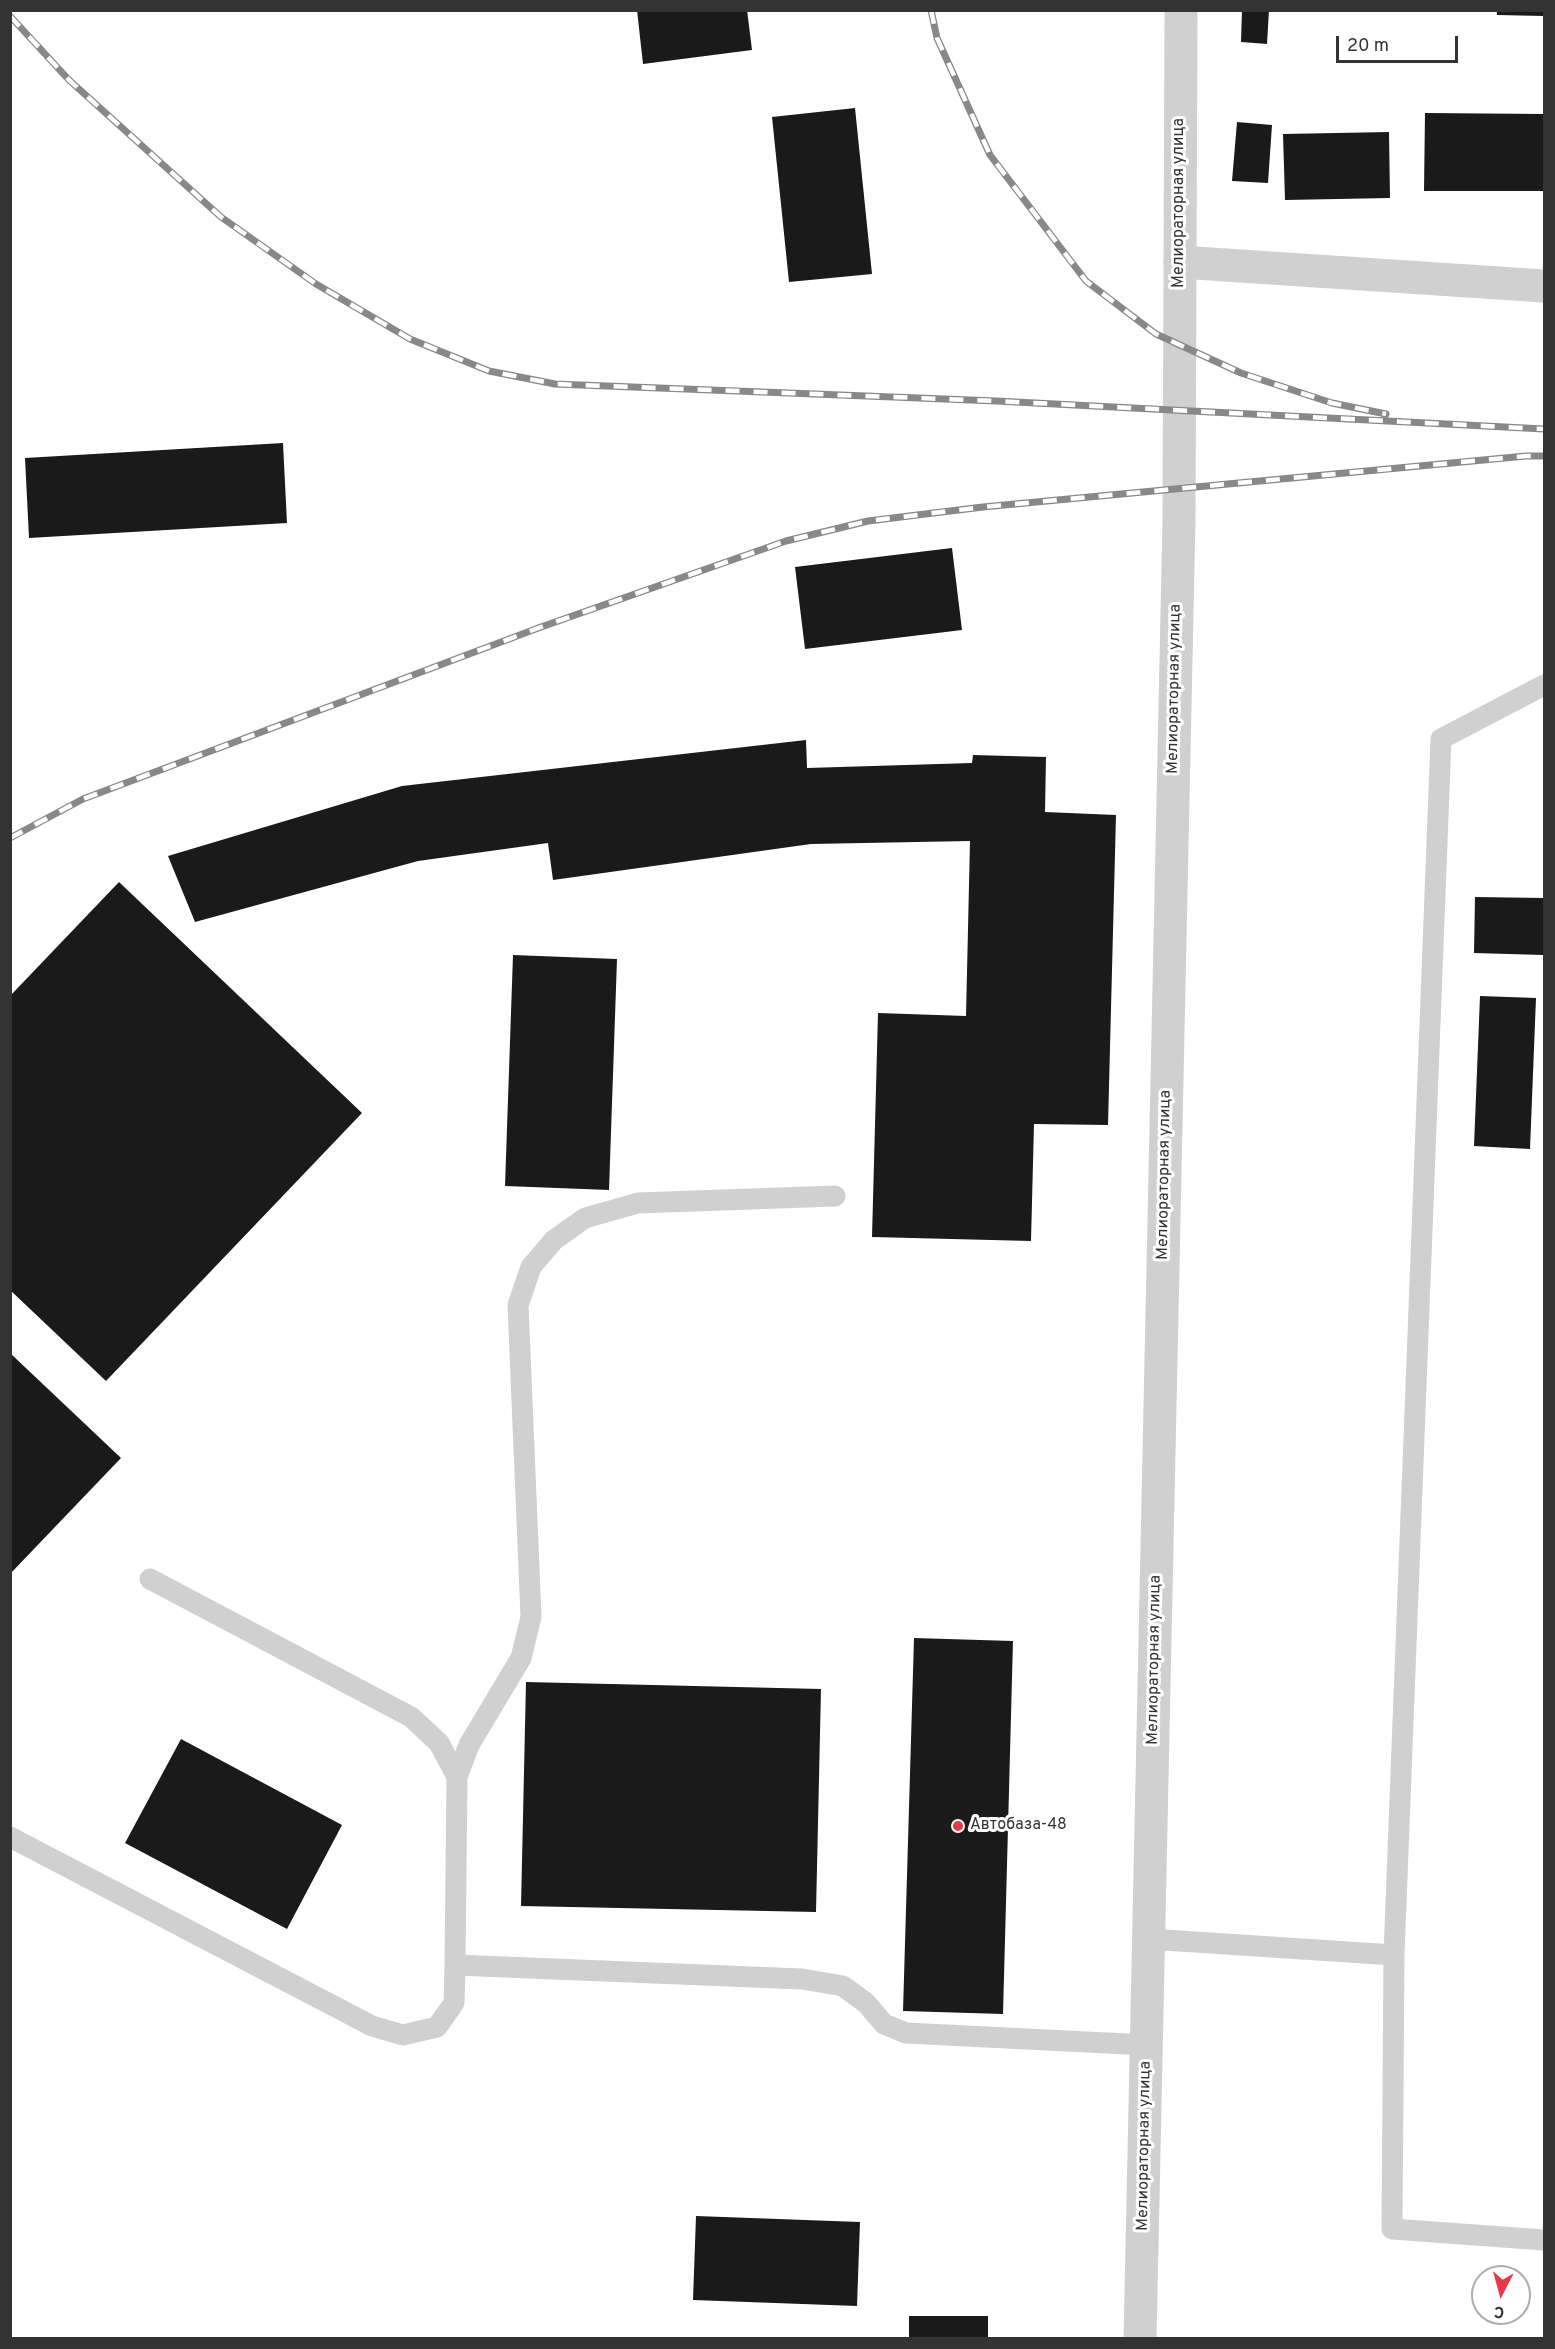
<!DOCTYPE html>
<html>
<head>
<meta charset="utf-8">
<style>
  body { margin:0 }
  #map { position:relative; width:1555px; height:2349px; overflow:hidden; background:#fff; font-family:Overpass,sans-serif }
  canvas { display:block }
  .frame { position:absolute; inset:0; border:12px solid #333; pointer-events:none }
  .north { position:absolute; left:1471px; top:2265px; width:60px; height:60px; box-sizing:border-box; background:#fff; border:2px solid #adadad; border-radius:50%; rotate:186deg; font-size:16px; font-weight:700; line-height:24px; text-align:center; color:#333 }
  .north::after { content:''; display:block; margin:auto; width:21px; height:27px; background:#e63946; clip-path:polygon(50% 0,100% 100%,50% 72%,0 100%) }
  .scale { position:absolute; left:1336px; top:36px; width:122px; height:27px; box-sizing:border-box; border:3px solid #333; border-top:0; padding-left:8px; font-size:18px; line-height:21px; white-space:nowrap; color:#333; -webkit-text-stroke:4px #fff; paint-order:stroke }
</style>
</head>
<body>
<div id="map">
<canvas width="1555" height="2349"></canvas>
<div class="frame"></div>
<div class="north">С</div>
<div class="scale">20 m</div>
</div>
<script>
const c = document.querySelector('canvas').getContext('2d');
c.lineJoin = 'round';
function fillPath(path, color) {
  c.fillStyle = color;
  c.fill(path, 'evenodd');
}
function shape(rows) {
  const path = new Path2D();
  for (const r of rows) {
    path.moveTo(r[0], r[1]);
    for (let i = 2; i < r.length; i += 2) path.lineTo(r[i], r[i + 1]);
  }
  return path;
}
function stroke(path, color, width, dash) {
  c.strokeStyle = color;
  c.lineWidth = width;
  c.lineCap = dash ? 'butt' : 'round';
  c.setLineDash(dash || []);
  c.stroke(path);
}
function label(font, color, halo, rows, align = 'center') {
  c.font = font + ' Overpass,sans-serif';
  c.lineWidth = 6;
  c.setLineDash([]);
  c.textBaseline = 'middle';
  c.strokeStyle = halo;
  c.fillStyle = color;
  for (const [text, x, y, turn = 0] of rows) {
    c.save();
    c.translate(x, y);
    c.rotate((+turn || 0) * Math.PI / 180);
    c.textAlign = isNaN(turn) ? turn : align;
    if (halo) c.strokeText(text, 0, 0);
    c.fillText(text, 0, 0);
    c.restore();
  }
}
fillPath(shape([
  [637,10,747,10,752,50,643,64],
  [1242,10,1269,10,1267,44,1241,42],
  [1497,10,1544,10,1544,16,1497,15],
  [855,108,872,274,789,282,772,117],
  [1425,113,1544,114,1544,191,1424,191],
  [1237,122,1272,125,1268,183,1232,181],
  [1389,132,1390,198,1285,200,1283,134],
  [283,443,287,523,29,538,25,458],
  [952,548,962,630,805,649,795,567],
  [806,740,807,768,972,763,973,755,1046,757,1045,812,1116,815,1108,1125,1034,1124,1031,1241,872,1237,878,1013,966,1016,970,841,811,844,553,880,548,843,418,861,195,922,168,856,402,786],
  [119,882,362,1113,106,1381,10,1290,10,996],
  [1475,897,1544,898,1544,955,1474,953],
  [513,955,617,959,609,1190,505,1186],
  [1480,996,1536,998,1530,1149,1474,1146],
  [10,1353,121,1458,10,1574],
  [914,1638,1013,1641,1003,2014,903,2011],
  [526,1682,821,1689,816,1912,521,1906],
  [181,1739,342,1825,287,1929,125,1843],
  [696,2216,860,2222,857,2306,693,2300],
  [909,2316,988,2316,988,2338,909,2338]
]), '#1a1a1a');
stroke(shape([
  [150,1579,411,1717,439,1743,457,1777,455,1965,802,1979,843,1986,866,2003,884,2024,906,2033,1147,2045],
  [457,1777,469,1745,521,1658,531,1617,518,1305,531,1267,554,1240,585,1218,638,1203,835,1196],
  [10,1837,372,2026,403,2035,437,2027,454,2003,455,1965],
  [1149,1939,1394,1955,1392,2229,1544,2240],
  [1394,1955,1441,739,1544,685]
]), '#d0d0d0', 21);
stroke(shape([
  [1180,262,1544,286]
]), '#d0d0d0', 33);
stroke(shape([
  [1140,2338,1179,520,1181,10]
]), '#d0d0d0', 33);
const rail = shape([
  [931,10,937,38,990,155,1086,281,1156,334,1241,373,1332,403,1386,414],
  [10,16,69,80,221,217,316,284,410,339,489,371,555,384,996,401,1544,429],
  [10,838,83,799,541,627,786,541,868,521,983,507,1526,456,1544,456]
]);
stroke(rail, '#888', 7);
stroke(rail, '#fff', 4.5, [14]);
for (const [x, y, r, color] of [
  [958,1826,6,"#e63946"]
]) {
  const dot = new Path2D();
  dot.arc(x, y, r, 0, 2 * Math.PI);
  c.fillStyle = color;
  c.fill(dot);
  stroke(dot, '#fff', 2);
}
label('16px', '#333', '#fff', [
  ["Мелиораторная улица",1180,203,-90],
  ["Мелиораторная улица",1175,689,-89],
  ["Мелиораторная улица",1165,1175,-89],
  ["Мелиораторная улица",1155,1660,-89],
  ["Мелиораторная улица",1145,2146,-89]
]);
label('16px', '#333', '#fff', [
  ["Автобаза-48",970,1826]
], 'left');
</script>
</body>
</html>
